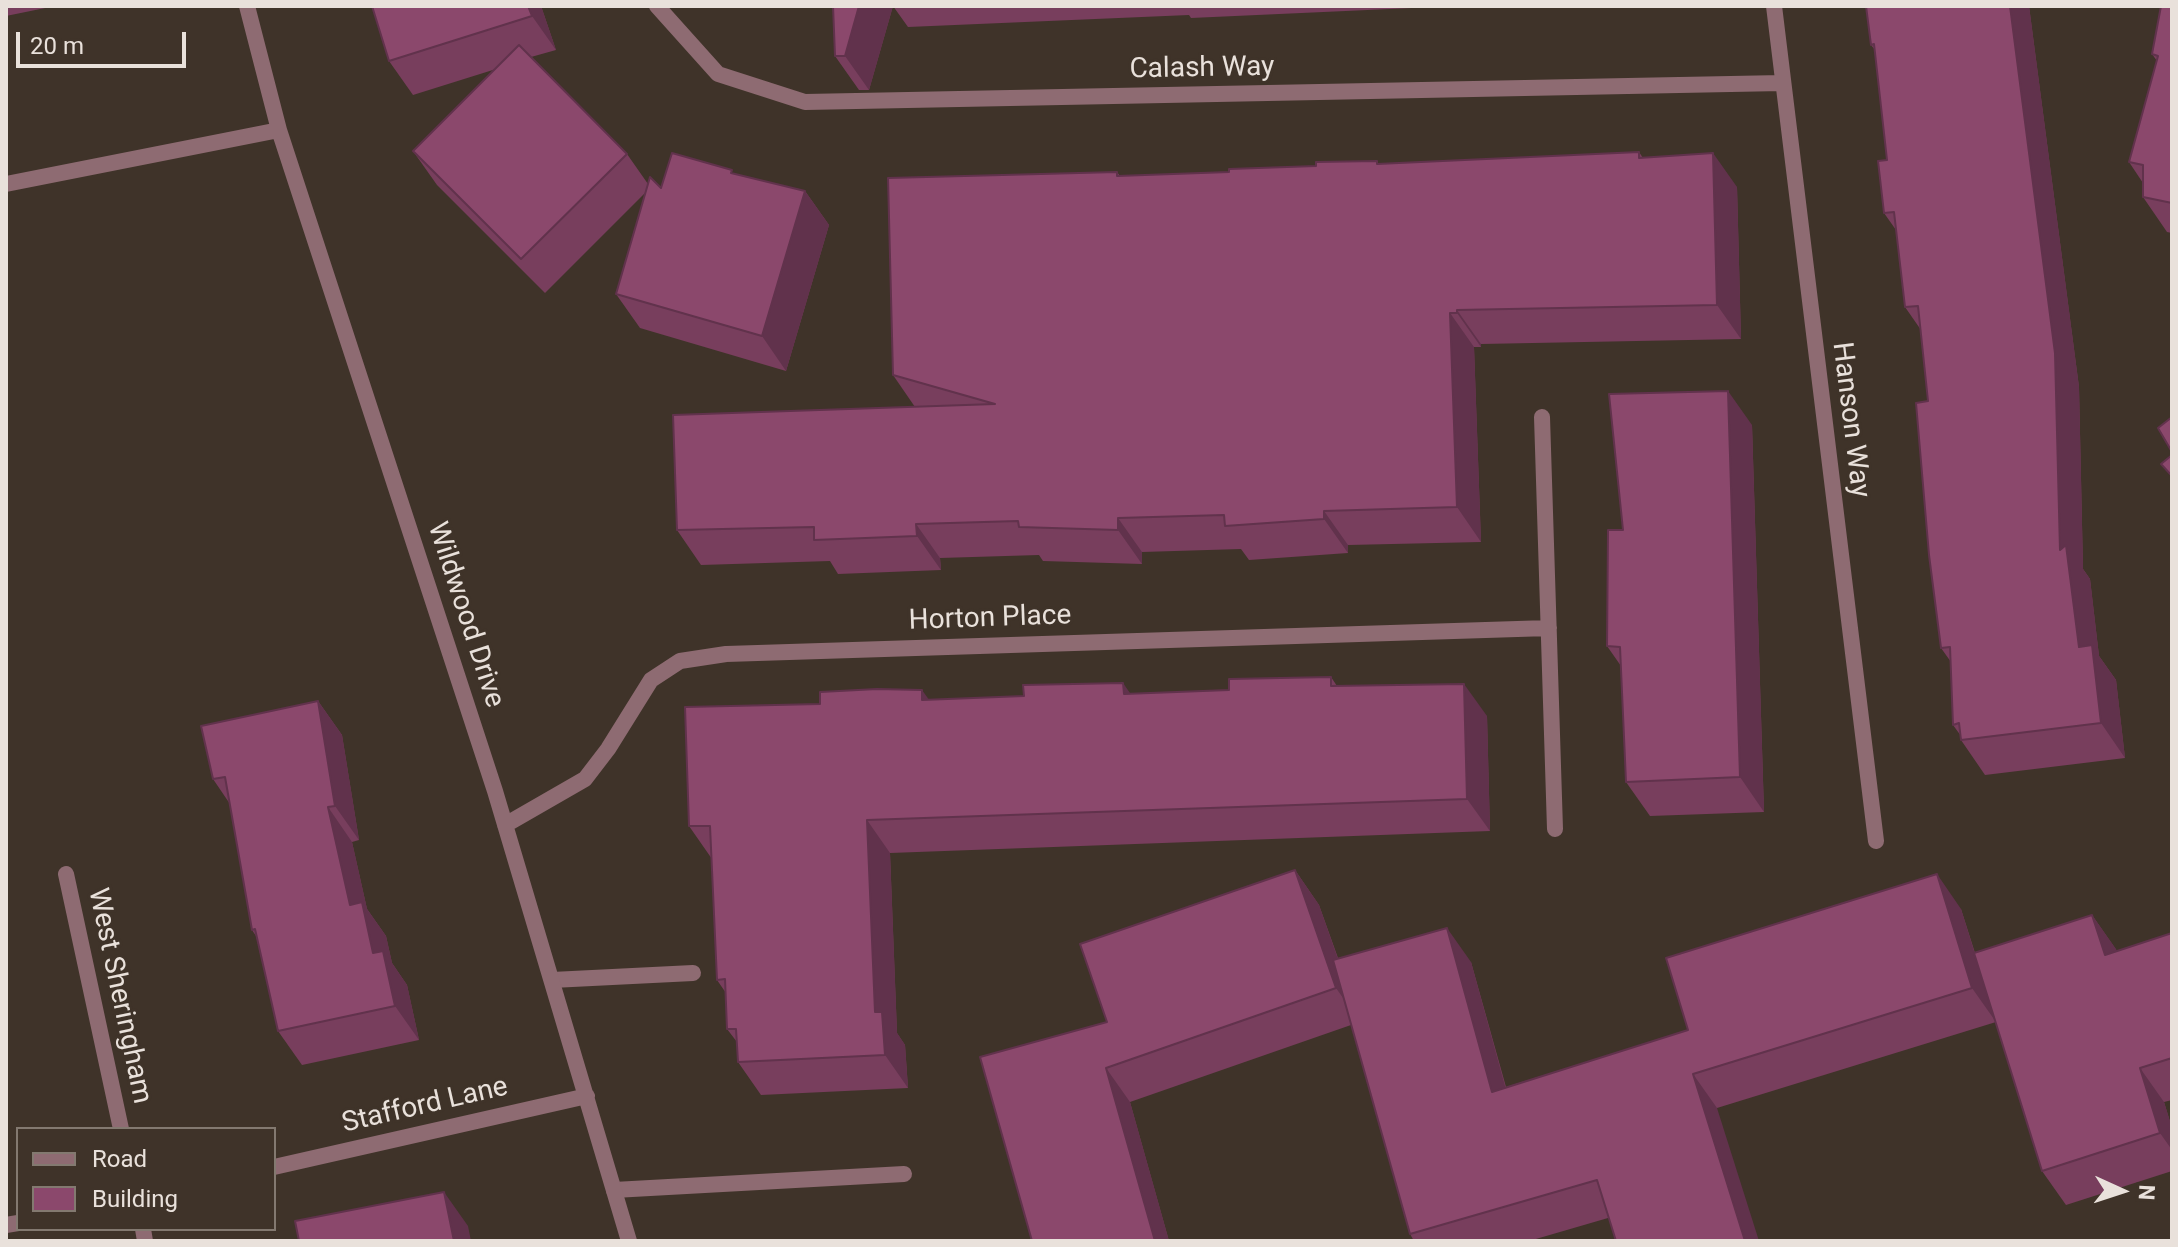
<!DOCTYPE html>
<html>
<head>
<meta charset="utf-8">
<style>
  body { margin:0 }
  #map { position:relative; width:2178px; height:1247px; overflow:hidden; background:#3f3329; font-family:Roboto,sans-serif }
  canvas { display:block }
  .frame { position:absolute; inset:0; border:8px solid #e9e1db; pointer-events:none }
  .legend { position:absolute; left:16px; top:1127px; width:260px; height:104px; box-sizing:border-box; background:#3f3329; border:2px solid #837970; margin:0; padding:10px 14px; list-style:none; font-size:24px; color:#e9e1db }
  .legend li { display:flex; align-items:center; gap:16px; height:40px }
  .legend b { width:40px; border:2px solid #837970 }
  .north { position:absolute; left:2082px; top:1151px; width:80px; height:80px; -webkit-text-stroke:6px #3f3329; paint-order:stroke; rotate:93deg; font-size:22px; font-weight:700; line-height:32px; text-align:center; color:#e9e1db }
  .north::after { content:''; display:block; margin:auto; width:28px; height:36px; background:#e9e1db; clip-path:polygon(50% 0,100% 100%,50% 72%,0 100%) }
  .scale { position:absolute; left:16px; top:32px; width:170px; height:36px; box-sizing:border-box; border:4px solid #e9e1db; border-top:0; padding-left:10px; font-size:24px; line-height:28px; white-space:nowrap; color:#e9e1db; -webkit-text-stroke:6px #3f3329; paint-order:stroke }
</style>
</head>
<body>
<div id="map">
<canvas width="2178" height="1247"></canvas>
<div class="frame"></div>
<ul class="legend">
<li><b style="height:10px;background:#8e6b72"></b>Road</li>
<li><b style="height:22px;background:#8b486c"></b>Building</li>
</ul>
<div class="north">N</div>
<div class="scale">20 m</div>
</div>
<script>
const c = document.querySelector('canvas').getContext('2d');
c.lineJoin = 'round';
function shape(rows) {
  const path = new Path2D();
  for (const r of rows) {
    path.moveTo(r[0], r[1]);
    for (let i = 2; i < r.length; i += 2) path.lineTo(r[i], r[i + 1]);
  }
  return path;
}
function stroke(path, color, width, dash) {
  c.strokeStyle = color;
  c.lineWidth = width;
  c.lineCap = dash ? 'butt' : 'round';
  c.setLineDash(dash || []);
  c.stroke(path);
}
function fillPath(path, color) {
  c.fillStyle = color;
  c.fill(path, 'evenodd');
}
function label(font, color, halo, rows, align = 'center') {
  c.font = font + ' Roboto,sans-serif';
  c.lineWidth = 6;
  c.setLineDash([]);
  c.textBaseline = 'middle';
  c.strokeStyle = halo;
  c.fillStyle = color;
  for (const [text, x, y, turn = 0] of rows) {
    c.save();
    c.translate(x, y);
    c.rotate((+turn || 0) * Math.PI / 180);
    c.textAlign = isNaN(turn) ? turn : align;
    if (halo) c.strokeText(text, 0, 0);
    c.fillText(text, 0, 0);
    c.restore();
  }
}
stroke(shape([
  [552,980,693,973],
  [614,1190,904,1174]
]), '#8e6b72', 16);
stroke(shape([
  [247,6,279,130,495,791,629,1241],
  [657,6,718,74,805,102,1782,83],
  [1774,6,1876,841],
  [6,184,279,130],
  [1542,417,1555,829],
  [505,825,585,779,608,749,651,680,680,661,726,654,1549,628],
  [66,874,121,1129],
  [274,1167,587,1096],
  [6,1225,18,1223],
  [143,1229,145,1241]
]), '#8e6b72', 16);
fillPath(shape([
  [6,6,55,6,6,16],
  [372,6,541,6,556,50,531,57,627,154,648,184,661,188,734,174,805,191,829,225,786,371,640,328,616,294,645,193,545,293,437,185,413,151,496,69,413,95,389,61],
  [833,6,1456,6,1191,18,1189,15,908,27,893,6,869,90,859,90,835,56],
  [1457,6,1513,6,1458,8],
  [1866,6,2029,6,2079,387,2083,569,2090,579,2099,656,2116,680,2125,758,1985,775,1961,740,1961,736,1953,725,1951,662,1941,648,1928,401,1921,330,1905,307,1896,230,1884,213,1887,160,1875,50,1871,45],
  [2172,7,2172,233,2167,232,2143,197,2143,183,2129,162,2157,61,2152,54],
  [1639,152,1643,158,1737,187,1741,339,1481,344,1481,347,1474,347,1481,542,1348,545,1348,553,1249,560,1241,549,1142,552,1142,564,1043,561,1039,555,940,558,941,570,838,574,830,561,701,565,677,530,915,407,893,375,1117,172,1120,176,1229,172,1379,164],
  [1752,425,1764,812,1650,816,1626,782,1621,666,1607,646,1623,530],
  [1331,677,1337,686,1487,716,1490,831,890,853,897,1033,905,1045,908,1088,761,1095,738,1062,737,1042,727,1029,726,993,717,980,712,859,689,826,820,704,1229,690],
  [318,701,342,735,359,840,352,842,367,909,386,936,392,963,407,985,419,1040,302,1065,278,1031,256,936,252,930,230,804,213,779],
  [1295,870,1319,905,1338,958,1471,962,1506,1087,1688,1030,1961,909,1975,953,2092,915,2117,951,2172,933,2172,1100,2164,1102,2172,1128,2172,1171,2066,1205,2042,1171,1996,1022,1717,1108,1608,1218,1529,1241,1414,1241,1410,1234,1351,1025,1130,1102,1169,1241,1032,1241,1107,1022]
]), '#783e5d');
fillPath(shape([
  [528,6,541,6,556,50,532,16],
  [859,6,893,6,869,90,845,56],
  [2010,6,2029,6,2079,387,2083,569,2090,579,2099,656,2116,680,2125,758,2101,723,2079,647,2060,550],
  [1713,153,1737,187,1741,339,1717,305],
  [805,191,829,225,786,371,762,336],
  [1457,310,1481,344,1481,347,1457,313],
  [1450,313,1474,347,1481,542,1457,507],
  [1728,391,1752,425,1764,812,1740,777],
  [1324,511,1348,545,1348,553,1324,519],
  [1118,518,1142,552,1142,564,1118,530],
  [916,524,940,558,941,570,917,536],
  [1123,683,1146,716,1124,694],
  [1464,684,1487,716,1490,831,1467,799],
  [922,690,945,722,922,700],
  [318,701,342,735,359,840,335,806],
  [328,807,352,842,367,909,386,936,392,963,407,985,419,1040,395,1006,373,953,350,905],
  [867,820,890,853,897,1033,905,1045,908,1088,885,1055,875,1012],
  [1295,870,1319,905,1360,1022,1336,988],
  [1937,874,1961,909,1996,1022,1972,988],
  [2092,915,2116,949,2129,989,2105,955],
  [1447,928,1471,962,1516,1126,1492,1092],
  [1106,1068,1130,1102,1169,1241,1155,1241],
  [2140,1068,2164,1102,2172,1128,2172,1150,2160,1133],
  [1693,1074,1717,1108,1759,1241,1745,1241],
  [444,1192,468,1226,471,1241,454,1241]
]), '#61324c');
const building = shape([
  [372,6,528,6,532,16,389,61,372,6],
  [833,6,859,6,845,56,835,56,833,6],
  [1866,6,2010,6,2055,353,2060,550,2066,545,2079,647,2092,645,2101,723,1961,740,1959,723,1953,725,1950,647,1941,648,1929,555,1916,403,1928,401,1918,306,1905,307,1894,212,1884,213,1878,161,1887,160,1874,44,1871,45,1866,6],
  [2161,6,2172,7,2172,203,2143,197,2143,165,2129,162,2158,56,2152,54,2161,6],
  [519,45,627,154,521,259,413,151,519,45],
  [1639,152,1639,158,1713,153,1717,305,1457,310,1457,313,1450,313,1457,507,1324,511,1324,519,1225,526,1224,515,1118,518,1118,530,1019,527,1018,521,916,524,917,536,814,540,814,527,677,530,673,415,995,404,893,375,888,178,1117,172,1117,176,1229,172,1229,169,1316,166,1316,162,1377,161,1377,164,1639,152],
  [672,153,732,170,731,173,805,191,762,336,616,294,650,177,661,188,672,153],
  [1728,391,1740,777,1626,782,1620,647,1607,646,1608,530,1623,530,1609,394,1728,391],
  [2172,417,2172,452,2158,428,2172,417],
  [2172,455,2172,476,2161,464,2172,455],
  [1331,677,1331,686,1464,684,1467,799,867,820,875,1012,882,1012,885,1055,738,1062,736,1029,727,1029,725,979,717,980,710,826,689,826,685,707,820,704,820,692,877,689,922,690,922,700,1024,696,1023,685,1123,683,1124,694,1229,690,1229,679,1331,677],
  [318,701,335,806,328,807,350,905,362,902,373,953,383,951,395,1006,278,1031,255,929,252,930,225,777,213,779,201,726,318,701],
  [1295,870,1336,988,1106,1068,1155,1241,1032,1241,980,1057,1107,1022,1080,944,1295,870],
  [1937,874,1972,988,1693,1074,1745,1241,1616,1241,1597,1180,1410,1234,1333,960,1447,928,1492,1092,1688,1030,1666,958,1937,874],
  [2092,915,2105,955,2172,933,2172,1058,2140,1068,2160,1133,2042,1171,1974,953,2092,915],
  [444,1192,454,1241,299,1241,295,1221,444,1192]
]);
fillPath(building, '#8b486c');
stroke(building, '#61324c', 2);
label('28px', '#e9e1db', '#3f3329', [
  ["Calash Way",1202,69,-1],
  ["Hanson Way",1850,420,83],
  ["Wildwood Drive",465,615,72],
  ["Horton Place",990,619,-2],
  ["West Sheringham",119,996,78],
  ["Stafford Lane",425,1106,-13]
]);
</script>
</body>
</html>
